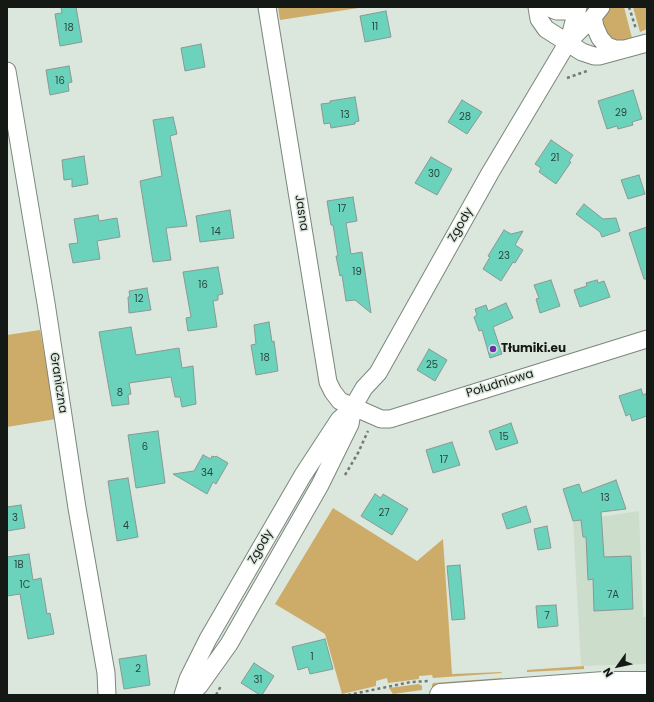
<!DOCTYPE html>
<html>
<head>
<meta charset="utf-8">
<style>
  body { margin:0 }
  #map { position:relative; width:654px; height:702px; overflow:hidden; background:#dbe7dc; font-family:Poppins,sans-serif }
  canvas { display:block }
  .frame { position:absolute; inset:0; border:8px solid #151915; pointer-events:none }
  .north { position:absolute; left:598px; top:646px; width:40px; height:40px; -webkit-text-stroke:3px #dbe7dc; paint-order:stroke; rotate:237deg; font-size:11px; font-weight:700; line-height:16px; text-align:center; color:#151915 }
  .north::after { content:''; display:block; margin:auto; width:14px; height:18px; background:#151915; clip-path:polygon(50% 0,100% 100%,50% 72%,0 100%) }
</style>
</head>
<body>
<div id="map">
<canvas width="654" height="702"></canvas>
<div class="frame"></div>
<div class="north">N</div>
</div>
<script>
const c = document.querySelector('canvas').getContext('2d');
c.lineJoin = 'round';
function fillPath(path, color) {
  c.fillStyle = color;
  c.fill(path, 'evenodd');
}
function shape(rows) {
  const path = new Path2D();
  for (const r of rows) {
    path.moveTo(r[0], r[1]);
    for (let i = 2; i < r.length; i += 2) path.lineTo(r[i], r[i + 1]);
  }
  return path;
}
function stroke(path, color, width, dash) {
  c.strokeStyle = color;
  c.lineWidth = width;
  c.lineCap = dash ? 'butt' : 'round';
  c.setLineDash(dash || []);
  c.stroke(path);
}
function label(font, color, halo, rows, align = 'center') {
  c.font = font + ' Poppins,sans-serif';
  c.lineWidth = 3;
  c.setLineDash([]);
  c.textBaseline = 'middle';
  c.strokeStyle = halo;
  c.fillStyle = color;
  for (const [text, x, y, turn = 0] of rows) {
    c.save();
    c.translate(x, y);
    c.rotate((+turn || 0) * Math.PI / 180);
    c.textAlign = isNaN(turn) ? turn : align;
    if (halo) c.strokeText(text, 0, 0);
    c.fillText(text, 0, 0);
    c.restore();
  }
}
fillPath(shape([
  [639,511,643,617,647,617,647,664,581,666,573,521]
]), '#cdc');
fillPath(shape([
  [278,7,365,7,280,20],
  [608,7,624,7,632,38,614,44,608,39,601,18],
  [633,7,647,7,647,29,640,32],
  [40,330,56,419,7,427,7,335],
  [333,508,417,561,443,539,452,674,501,672,502,673,433,678,432,675,419,676,419,679,388,683,387,678,376,681,376,686,342,694,325,634,275,604],
  [584,666,584,669,527,672,527,670],
  [502,678,502,682,500,685,432,689,432,685,433,683],
  [419,684,422,686,422,690,393,694,389,688]
]), '#ccac68');
const building = shape([
  [61,7,76,7,82,42,60,46,55,14,62,13,61,7],
  [386,11,391,37,365,42,360,16,386,11],
  [201,44,205,67,185,71,181,48,201,44],
  [69,66,72,82,68,83,69,91,50,95,46,70,69,66],
  [633,90,642,119,632,122,633,125,618,129,617,126,607,129,598,101,633,90],
  [355,97,359,121,355,122,355,124,331,128,330,123,324,124,321,104,330,103,330,101,355,97],
  [462,100,482,112,467,134,448,122,462,100],
  [173,117,177,134,170,136,187,226,166,228,171,260,153,262,140,181,162,176,153,120,173,117],
  [551,140,573,155,569,161,571,162,556,184,539,172,541,168,535,164,551,140],
  [84,156,88,184,72,187,72,179,64,180,62,160,84,156],
  [431,157,452,169,437,195,415,183,431,157],
  [639,175,645,194,628,199,621,180,639,175],
  [353,197,357,221,346,223,351,254,362,252,371,313,355,300,346,301,342,275,340,276,336,256,338,256,333,225,331,225,327,201,353,197],
  [584,204,603,219,616,218,620,231,602,237,600,232,576,214,584,204],
  [230,210,234,238,200,242,196,216,230,210],
  [98,215,99,221,117,218,120,237,97,241,100,259,73,263,69,244,78,243,74,219,98,215],
  [647,227,647,279,644,279,629,233,647,227],
  [504,230,511,234,523,231,515,245,523,250,515,263,513,262,501,281,483,269,490,257,488,256,504,230],
  [218,267,223,294,218,295,218,300,213,301,217,327,188,331,186,318,191,317,183,272,218,267],
  [551,280,560,306,540,313,536,299,539,298,534,285,551,280],
  [597,280,598,283,604,281,610,297,580,307,574,290,587,286,586,283,597,280],
  [147,288,151,310,129,313,128,297,130,297,129,291,147,288],
  [506,303,513,318,493,327,502,354,490,358,482,330,479,331,474,317,477,315,475,309,486,305,488,311,506,303],
  [269,322,272,342,274,341,278,371,256,375,251,345,256,344,254,325,269,322],
  [131,327,136,355,179,348,182,368,193,366,196,404,182,407,180,397,175,397,171,377,129,383,131,394,128,395,129,404,112,406,99,332,131,327],
  [429,349,447,360,435,381,417,370,429,349],
  [641,389,643,395,647,393,647,416,632,421,630,414,626,416,619,396,641,389],
  [511,423,518,443,496,450,489,431,511,423],
  [158,431,165,483,136,488,128,435,158,431],
  [452,442,460,465,433,473,426,450,452,442],
  [203,455,211,459,212,456,215,457,216,456,228,463,216,484,213,482,207,494,173,474,194,471,203,455],
  [128,478,138,537,117,541,108,481,128,478],
  [616,480,626,509,601,512,604,557,631,556,633,609,594,611,593,579,588,580,586,537,583,537,581,520,573,521,563,489,579,484,582,493,616,480],
  [375,494,381,498,383,494,408,509,392,535,361,516,375,494],
  [21,505,25,528,7,531,7,507,21,505],
  [526,506,531,522,507,529,502,514,526,506],
  [547,526,551,548,538,550,534,529,547,526],
  [29,554,33,580,41,578,47,614,50,613,54,634,28,639,20,594,7,596,7,557,29,554],
  [460,565,465,619,452,620,447,566,460,565],
  [556,605,558,626,538,628,536,606,556,605],
  [325,639,333,669,310,674,308,667,298,670,292,647,325,639],
  [146,655,150,685,124,689,119,659,146,655],
  [254,663,274,676,262,695,260,695,241,683,254,663]
]);
fillPath(building, '#6bd2bc');
stroke(building, '#899994', 1);
const minor = shape([
  [267,7,328,382,333,392,340,401,381,419,390,419,647,339],
  [537,7,539,19,546,29,582,52,594,56,599,56,647,43],
  [547,7,557,11,567,11,578,7],
  [593,17,595,27,600,38,607,46,615,49,625,49],
  [569,40,578,7],
  [7,71,46,303,77,508,106,673,107,695],
  [183,695,188,679,208,639,303,475,339,420,353,407,364,388,378,373,490,173,568,42,593,17,601,7],
  [189,695,199,686,229,644,320,485,350,424,353,407]
]);
const tertiary = shape([
  [441,695,604,683,647,683]
]);
stroke(minor, '#7b867c', 19);
stroke(tertiary, '#7b867c', 24);
stroke(shape([
  [629,7,636,29],
  [567,78,587,71],
  [345,475,358,453,368,431],
  [216,695,221,686],
  [348,695,411,682,429,681]
]), '#717971', 2.5, [3, 3]);
stroke(minor, '#fff', 17);
stroke(tertiary, '#fff', 22);
for (const [x, y, r, color] of [
  [493,349,4,"#6931a8"]
]) {
  const dot = new Path2D();
  dot.arc(x, y, r, 0, 2 * Math.PI);
  c.fillStyle = color;
  c.fill(dot);
  stroke(dot, '#dbe7dc', 1.5);
}
label('10px', '#2a473f', null, [
  ["11",375,27],
  ["18",69,28],
  ["16",60,81],
  ["29",621,113],
  ["13",345,115],
  ["28",465,117],
  ["21",555,158],
  ["30",434,174],
  ["17",342,209],
  ["14",216,232],
  ["23",504,256],
  ["19",357,272],
  ["16",203,285],
  ["12",139,299],
  ["18",265,358],
  ["25",432,365],
  ["8",120,393],
  ["15",504,437],
  ["6",145,447],
  ["17",444,460],
  ["34",207,473],
  ["13",605,498],
  ["27",384,513],
  ["3",15,518],
  ["4",126,526],
  ["1B",19,565],
  ["1C",25,585],
  ["7A",613,595],
  ["7",547,616],
  ["1",312,657],
  ["2",138,669],
  ["31",258,680]
]);
label('12px', '#151915', '#dbe7dc', [
  ["Jasna",301,213,81],
  ["Zgody",461,225,-60],
  ["Graniczna",58,383,81],
  ["Południowa",500,384,-17],
  ["Zgody",261,547,-60]
]);
label('bold 12px', '#151915', '#dbe7dc', [
  ["Tłumiki.eu",501,349]
], 'left');
</script>
</body>
</html>
